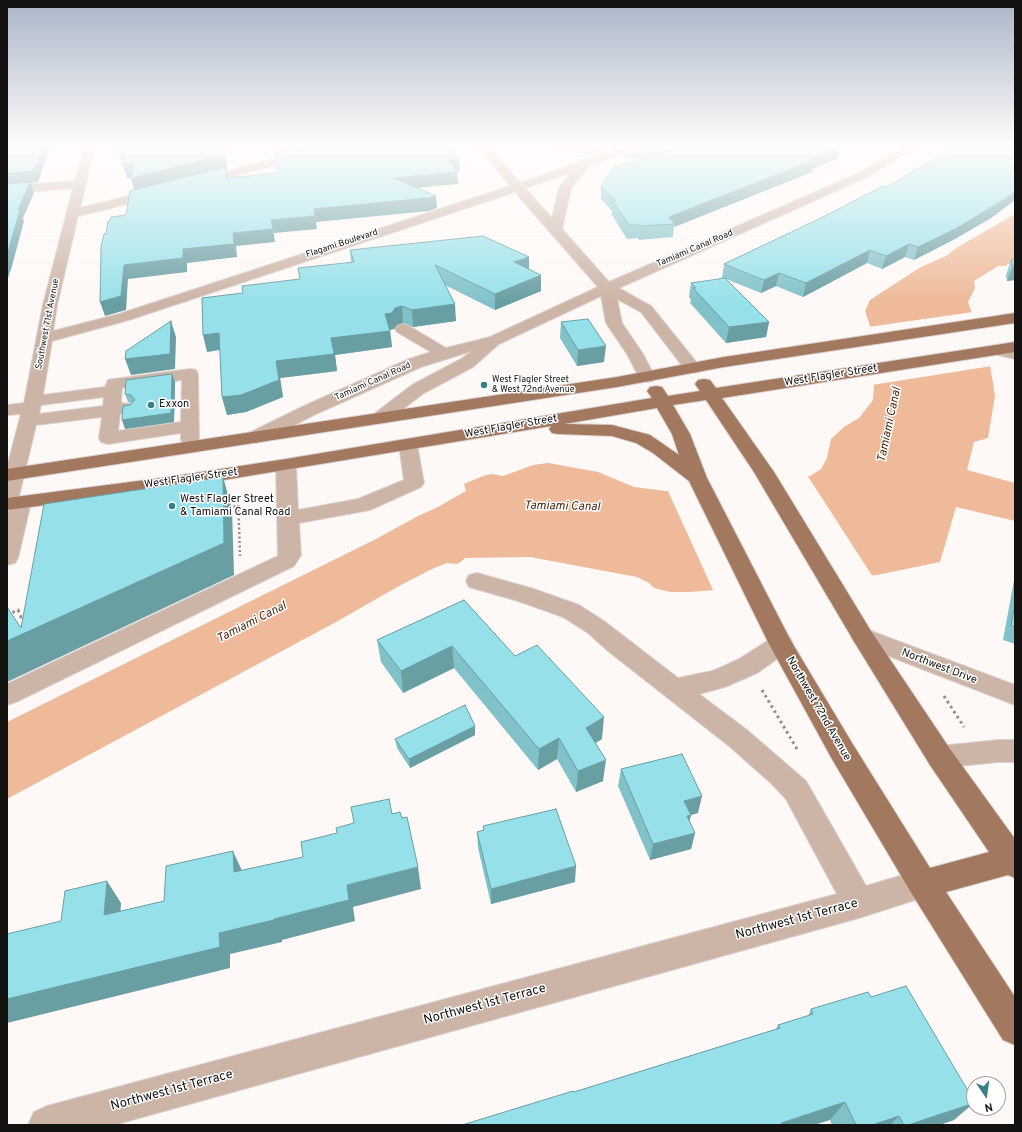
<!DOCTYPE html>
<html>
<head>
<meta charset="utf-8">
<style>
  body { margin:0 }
  #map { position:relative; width:1022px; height:1132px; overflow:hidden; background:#fef9f6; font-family:Overpass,sans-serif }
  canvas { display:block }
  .frame { position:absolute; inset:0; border:8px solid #141211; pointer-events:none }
  .north { position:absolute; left:966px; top:1076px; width:40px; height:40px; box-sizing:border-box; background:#fff; border:1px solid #a1a0a0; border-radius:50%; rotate:167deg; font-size:11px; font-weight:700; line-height:16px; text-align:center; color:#141211 }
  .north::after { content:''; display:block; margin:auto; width:14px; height:18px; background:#388088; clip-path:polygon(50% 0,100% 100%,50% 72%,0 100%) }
</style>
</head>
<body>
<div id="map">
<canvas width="1022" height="1132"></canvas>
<div class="frame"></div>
<div class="north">N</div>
</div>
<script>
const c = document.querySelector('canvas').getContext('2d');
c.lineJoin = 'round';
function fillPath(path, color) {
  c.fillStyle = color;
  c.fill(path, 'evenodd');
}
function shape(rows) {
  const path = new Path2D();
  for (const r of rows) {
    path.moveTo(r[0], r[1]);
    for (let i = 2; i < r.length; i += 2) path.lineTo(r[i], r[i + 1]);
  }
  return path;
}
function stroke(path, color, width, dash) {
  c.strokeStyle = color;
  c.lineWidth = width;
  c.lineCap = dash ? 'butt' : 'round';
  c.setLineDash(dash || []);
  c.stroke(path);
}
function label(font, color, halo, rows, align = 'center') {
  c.font = font + ' Overpass,sans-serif';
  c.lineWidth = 3;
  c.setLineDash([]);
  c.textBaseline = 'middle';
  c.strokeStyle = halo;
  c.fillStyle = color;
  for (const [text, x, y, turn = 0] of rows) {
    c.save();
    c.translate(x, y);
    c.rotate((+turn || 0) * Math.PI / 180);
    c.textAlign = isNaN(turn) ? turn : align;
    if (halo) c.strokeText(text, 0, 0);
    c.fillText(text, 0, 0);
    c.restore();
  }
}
fillPath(shape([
  [1015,214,1015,261,1005,266,998,266,974,281,975,288,968,302,990,365,995,396,988,438,974,442,967,470,1015,483,1015,521,956,507,940,562,877,575,810,583,689,592,670,592,654,588,649,583,637,577,530,557,465,558,458,564,447,563,432,569,399,586,336,622,7,799,7,722,376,539,418,516,436,508,466,491,464,484,483,476,491,474,503,476,533,465,548,463,598,472,634,487,665,491,753,490,810,476,821,469,827,458,831,439,844,427,859,418,873,400,874,384,870,326,865,311,870,300,919,268,946,256,958,247]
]), '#eeba99');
fillPath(shape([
  [973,312,992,366,872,385,868,327],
  [807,475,873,577,810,585,714,592,667,489,753,488]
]), '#fef9f6');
const minor = shape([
  [85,145,95,145,80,208,157,189,161,190,163,193,161,196,78,216,57,305,53,331,119,314,510,186,483,152,471,147,470,145,484,145,491,148,520,183,628,145,643,145,642,147,589,166,571,188,562,229,609,282,859,173,908,145,921,145,867,177,619,288,651,306,701,368,699,372,693,373,687,372,641,312,617,299,622,323,643,354,655,377,653,381,647,382,641,381,627,354,606,323,601,296,499,344,473,367,424,393,386,422,380,423,374,422,371,418,374,414,412,385,461,359,472,351,421,367,316,414,263,441,256,443,249,441,247,437,249,433,304,406,409,359,431,352,397,332,395,329,397,326,403,324,409,326,446,348,490,337,598,287,515,192,129,320,52,341,43,395,105,387,108,380,114,379,190,369,196,370,198,374,199,440,197,444,190,446,183,444,181,440,181,433,108,444,101,442,99,438,102,417,36,425,19,496,28,497,31,502,18,558,15,563,7,565,7,517,9,510,7,510,7,467,21,414,7,415,7,405,24,403,43,305,73,188,7,194,7,186,75,181,85,145],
  [570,173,559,188,552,218,525,188,570,173],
  [182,380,181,422,118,431,120,414,132,412,135,408,132,404,121,403,122,388,182,380],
  [104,397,103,406,39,414,41,405,104,397],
  [328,145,345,145,344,147,198,185,194,184,192,182,194,180,328,145],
  [995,345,1015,349,1015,359,989,353,987,350,989,347,995,345],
  [408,439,415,441,417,445,424,483,421,487,370,510,299,523,301,555,294,566,16,702,7,705,7,684,278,556,276,465,279,461,286,459,293,461,296,465,298,510,358,499,404,480,399,445,401,441,408,439],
  [477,573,534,589,579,605,604,621,678,678,712,671,724,666,739,659,772,638,781,635,790,638,793,644,790,650,757,673,725,687,699,694,747,730,806,781,866,886,923,869,934,874,938,884,934,894,859,918,114,1125,28,1125,34,1112,47,1106,837,894,786,799,772,784,729,746,608,651,588,633,563,617,518,601,469,587,466,581,469,575,477,573],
  [863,628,1015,685,1015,705,855,643,851,637,855,631,863,628],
  [998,740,1015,740,1015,762,998,762,940,768,930,765,926,757,930,749,940,746,998,740]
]);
const major = shape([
  [1015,313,1015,323,724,367,617,387,7,481,7,469,617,377,724,357,1015,313],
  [1015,342,1015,352,722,398,774,472,871,631,950,749,1015,839,1015,878,1008,875,946,892,1015,997,1015,1045,1003,1040,912,894,832,759,769,644,689,481,653,453,636,443,612,436,558,434,552,433,549,429,551,426,169,489,7,510,7,498,169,477,286,459,652,398,647,391,650,387,656,386,662,387,668,396,700,391,695,384,698,380,704,379,710,380,716,388,1015,342],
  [706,400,754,472,855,643,930,765,989,852,930,868,852,743,791,641,707,478,690,434,673,405,706,400],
  [657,408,672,434,679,455,650,435,612,425,564,424,657,408]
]);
stroke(minor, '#d9d4d1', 2);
stroke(major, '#d9d4d1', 2);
stroke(shape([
  [238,496,240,556],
  [229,507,238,506]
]), '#908d8a', 2.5, [2, 2.5]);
stroke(shape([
  [7,615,18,610,21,617,24,616],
  [762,690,797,749],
  [944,696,964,727]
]), '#908d8a', 3, [2.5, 3.5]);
fillPath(minor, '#ccb4a6');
fillPath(major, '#a2785f');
fillPath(shape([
  [548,145,610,145,591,154,553,150,553,148,548,147],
  [623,145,837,145,837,159,812,169,812,172,674,227,673,237,639,240,638,238,627,239,612,215,612,211,601,199,601,187,643,159,623,157,624,145],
  [1015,145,1015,200,991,218,953,240,914,260,905,257,882,269,867,263,803,297,776,286,761,293,726,279,769,322,766,337,726,343,690,303,691,300,689,297,691,283,725,279,722,278,724,264,823,217,886,187],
  [350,250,529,269,541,291,495,310,445,285,456,321,413,327,403,323,397,325,394,329,390,330,392,347,335,355,337,371,280,378,283,397,246,412,227,415,222,397,220,350,207,352,300,279,351,262],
  [1015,259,1015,280,1007,281,1006,275,1011,260],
  [561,322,604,362,577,366,560,338],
  [175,382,174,422,125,429,130,405,132,403,128,402,125,394],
  [1015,575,1015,644,1003,640],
  [464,600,515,656,602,739,595,743,603,781,576,792,557,759,538,770,454,668,403,693,381,662,377,640],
  [475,726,475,735,410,768,397,748,395,739],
  [621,769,698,813,691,815,689,820,695,833,691,849,650,860,618,786],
  [483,826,575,882,491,904,478,848,477,832,484,830],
  [811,1009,954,1120,939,1125,832,1125,830,1120,574,1092,776,1029,778,1025,808,1016]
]), '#81c2c8');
fillPath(shape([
  [44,145,51,145,38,182,31,183,34,193,23,218,24,221,12,266,7,281,7,173],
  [224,145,227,169,226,169,228,179,135,193,131,178,127,178,119,153],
  [274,145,322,145,276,157],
  [591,145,610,145,591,154],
  [840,147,837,159,812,169,812,172,674,227,675,224,669,217],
  [459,159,460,171,450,172,449,160],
  [457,172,458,184,394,190,393,178],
  [1015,192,1015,200,991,218,953,240,914,260,918,247],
  [436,196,437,208,429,211,316,222,314,209],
  [315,216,317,229,274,233,271,220],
  [273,229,275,242,236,246,237,257,187,263,187,272,128,279,126,310,105,316,100,302,124,265,183,249,233,233],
  [909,244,905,257,882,269,886,256],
  [870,250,867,263,803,297,806,283],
  [529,257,529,272,514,262],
  [1013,266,1015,266,1015,280,1007,281],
  [779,273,776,286,761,293,764,280],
  [541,275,541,291,495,310,495,294],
  [455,304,456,321,413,327,412,310],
  [402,306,403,323,397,325,394,329,387,330,385,314,395,308],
  [171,321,176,337,175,369,131,375,125,359],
  [769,322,766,337,726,343,729,327],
  [390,331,392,347,335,355,337,371,280,378,283,397,246,412,227,415,222,397,276,361,331,338],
  [219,333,223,349,207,352,203,335],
  [606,346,604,362,577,366,578,350],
  [172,374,175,382,174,422,125,429,122,420],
  [223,477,232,509,234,575,7,682,7,641],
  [452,646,454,668,403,693,401,671],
  [604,717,602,739,584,750,586,728],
  [475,726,475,735,410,768,409,759],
  [559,738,557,759,538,770,539,749],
  [606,760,603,781,576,792,578,771],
  [702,796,698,813,680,818,684,801],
  [691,815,687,831,687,816],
  [695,833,691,849,650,860,653,844],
  [233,851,243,873,234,872],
  [576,866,575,882,491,904,491,889],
  [418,867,421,889,353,907,355,921,282,940,282,942,230,954,230,968,7,1023,7,999,219,933,274,919,347,885],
  [107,881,121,903,119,937,104,915],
  [845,1102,830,1120,814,1125,779,1125,781,1123],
  [974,1103,954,1120,939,1125,908,1125],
  [899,1116,890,1125,872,1125]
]), '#699ea3');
const building = shape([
  [7,145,44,145,34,171,7,173,7,145],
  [121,145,223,145,224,155,131,178,133,163,122,164,124,153,119,153,121,145],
  [311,145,449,145,459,159,449,160,457,172,393,178,436,196,428,198,314,209,315,216,271,220,273,229,233,233,234,244,183,249,183,258,124,265,121,296,100,302,101,247,104,234,106,234,108,221,110,221,111,217,126,215,130,191,225,167,226,178,278,173,275,154,311,145],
  [624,145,837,145,840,147,811,159,814,160,669,217,675,224,640,226,639,225,629,225,613,202,616,201,601,187,614,167,673,150,624,145],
  [954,145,1015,145,1015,192,995,205,957,228,918,247,909,244,886,256,870,250,806,283,779,273,764,280,724,264,823,217,883,186,886,187,907,175,944,153,954,145],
  [30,182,18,210,20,210,7,255,7,184,30,182],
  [483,236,529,257,514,262,541,275,495,294,435,265,455,304,412,310,402,306,395,308,392,313,385,314,390,331,331,338,334,354,276,361,279,380,241,395,222,397,219,333,203,335,202,298,243,293,242,286,300,279,298,268,354,262,350,250,483,236],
  [1015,259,1015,266,1013,266,1011,260,1015,259],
  [725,278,769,322,729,327,693,288,696,288,691,283,725,278],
  [588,319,606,346,578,350,561,322,588,319],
  [171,321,170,354,125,359,126,351,171,321],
  [172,374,171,413,122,420,123,406,130,405,135,400,131,395,125,394,126,380,172,374],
  [223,477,224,543,7,641,7,607,21,628,44,504,223,477],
  [464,600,515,656,537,645,604,717,586,728,606,760,578,771,559,738,539,749,452,646,401,671,377,640,464,600],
  [1015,605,1015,627,1011,625,1015,605],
  [465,705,475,726,409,759,395,739,465,705],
  [682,754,702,796,684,801,691,815,687,816,695,833,653,844,621,769,682,754],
  [389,799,392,814,400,812,402,818,407,817,418,867,347,885,349,900,274,919,274,920,219,933,220,947,7,999,7,934,61,921,65,891,107,881,104,915,164,901,166,866,233,851,234,872,303,857,301,842,337,833,336,828,354,823,351,807,389,799],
  [556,809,576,866,491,889,477,832,484,830,483,826,556,809],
  [906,986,974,1101,974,1103,908,1125,904,1125,899,1116,872,1125,856,1125,845,1102,781,1123,782,1124,780,1125,462,1125,573,1091,574,1092,780,1028,778,1025,813,1014,811,1009,868,992,871,997,906,986]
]);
fillPath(building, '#96e1e9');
stroke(building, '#699ea3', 1);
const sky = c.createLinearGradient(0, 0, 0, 303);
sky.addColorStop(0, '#aab6c8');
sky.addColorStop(0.48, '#fffcfb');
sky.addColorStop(1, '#fffcfb00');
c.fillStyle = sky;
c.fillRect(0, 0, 1022, 303);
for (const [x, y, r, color] of [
  [484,385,4,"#388088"],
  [151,405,4,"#388088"],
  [172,506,4,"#388088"]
]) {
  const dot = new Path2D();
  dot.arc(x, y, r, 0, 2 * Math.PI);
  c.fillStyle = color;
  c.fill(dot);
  stroke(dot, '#fff', 1.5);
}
label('9px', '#141211', '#fff', [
  ["Flagami Boulevard",342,244,-18],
  ["Tamiami Canal Road",695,249,-23],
  ["Southwest 71st Avenue",48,324,-79],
  ["Tamiami Canal Road",373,382,-24]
]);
label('9px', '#141211', '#fff', [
  ["West Flagler Street",492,380],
  ["& West 72nd Avenue",492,390]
], 'left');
label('11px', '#141211', '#fff', [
  ["West Flagler Street",831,376,-9],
  ["West Flagler Street",511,427,-10],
  ["West Flagler Street",191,479,-8],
  ["Northwest Drive",939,667,21],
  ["Northwest 72nd Avenue",818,709,60]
]);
label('11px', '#141211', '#fff', [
  ["Exxon",159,405],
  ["West Flagler Street",180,500],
  ["& Tamiami Canal Road",180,513]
], 'left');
label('italic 12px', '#4a270f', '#fff', [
  ["Tamiami Canal",890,425,-78],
  ["Tamiami Canal",562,507,1],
  ["Tamiami Canal",252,623,-27]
]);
label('13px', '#141211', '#fff', [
  ["Northwest 1st Terrace",797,920,-15],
  ["Northwest 1st Terrace",485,1005,-15],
  ["Northwest 1st Terrace",172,1091,-15]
]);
</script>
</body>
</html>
